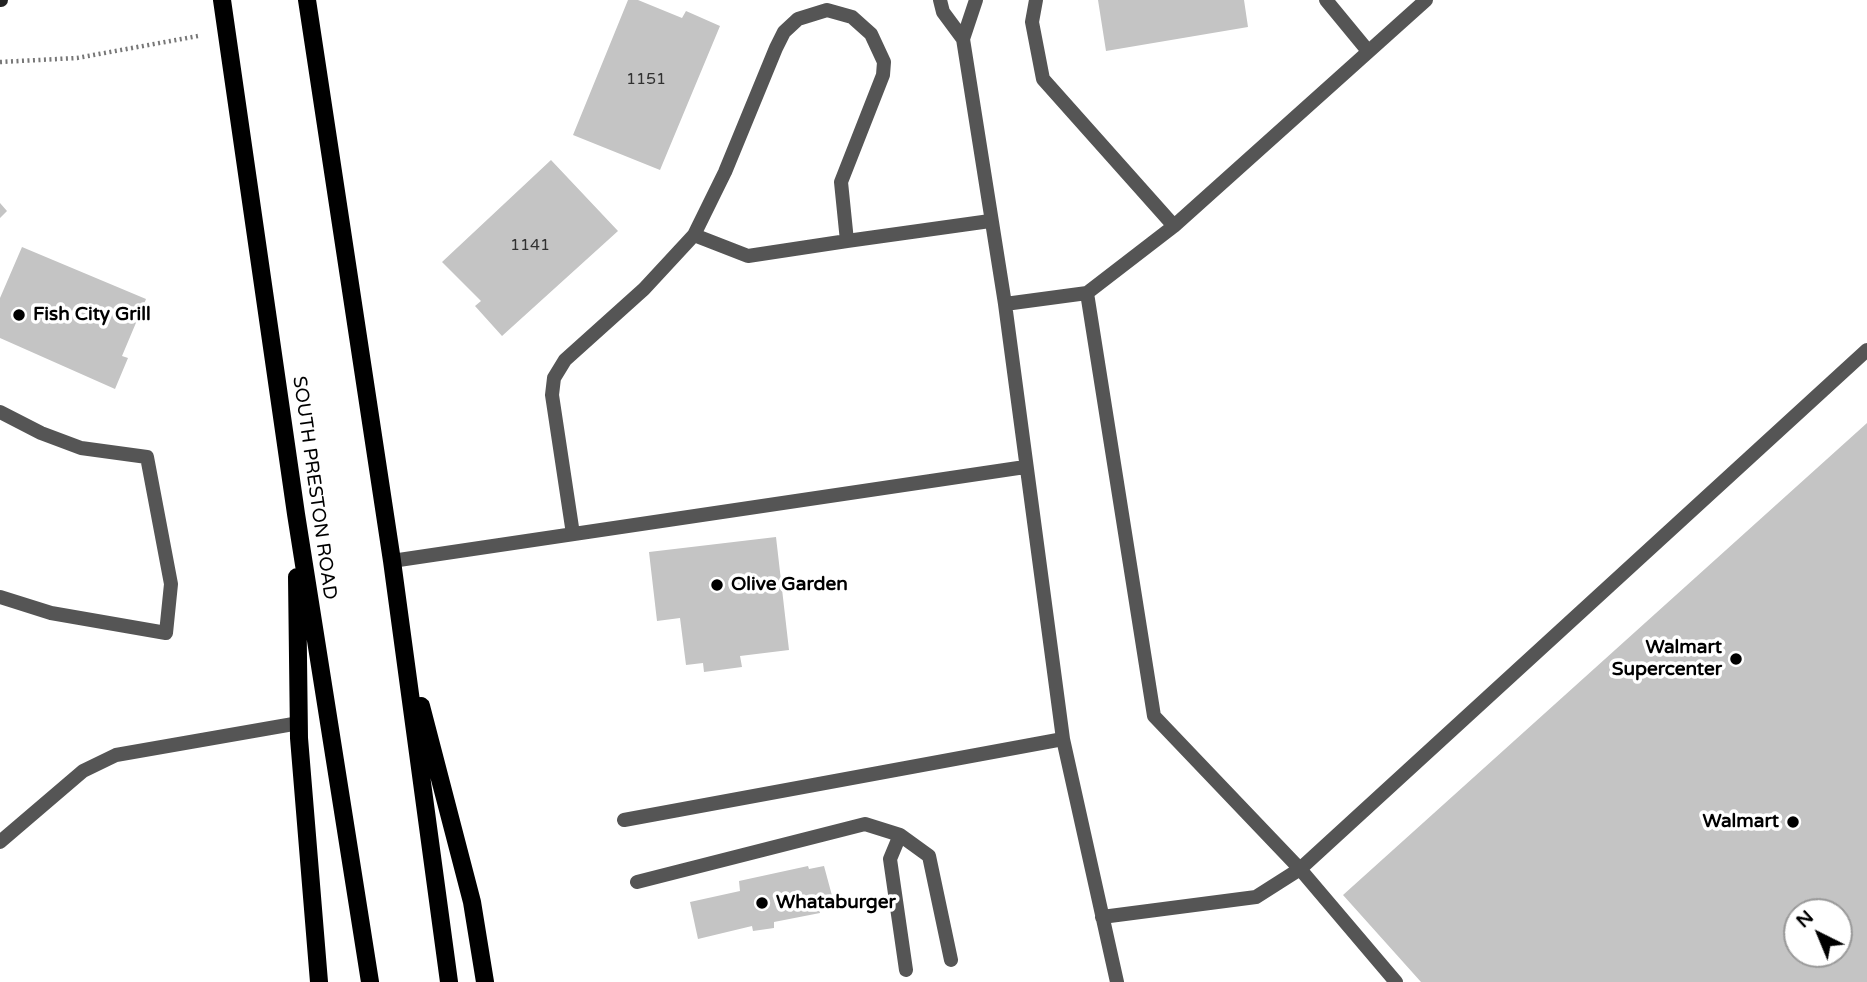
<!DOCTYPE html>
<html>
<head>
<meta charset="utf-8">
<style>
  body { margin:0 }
  #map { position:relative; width:1867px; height:982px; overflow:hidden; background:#fff; font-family:"Varela Round",sans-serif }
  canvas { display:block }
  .north { position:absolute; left:1783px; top:898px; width:70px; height:70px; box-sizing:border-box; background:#fff; border:2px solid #999; border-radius:50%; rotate:317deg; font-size:19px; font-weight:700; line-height:28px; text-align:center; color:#000 }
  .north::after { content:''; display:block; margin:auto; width:24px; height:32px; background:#000; clip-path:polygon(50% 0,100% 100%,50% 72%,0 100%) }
</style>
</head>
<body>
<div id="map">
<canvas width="1867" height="982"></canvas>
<div class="north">N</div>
</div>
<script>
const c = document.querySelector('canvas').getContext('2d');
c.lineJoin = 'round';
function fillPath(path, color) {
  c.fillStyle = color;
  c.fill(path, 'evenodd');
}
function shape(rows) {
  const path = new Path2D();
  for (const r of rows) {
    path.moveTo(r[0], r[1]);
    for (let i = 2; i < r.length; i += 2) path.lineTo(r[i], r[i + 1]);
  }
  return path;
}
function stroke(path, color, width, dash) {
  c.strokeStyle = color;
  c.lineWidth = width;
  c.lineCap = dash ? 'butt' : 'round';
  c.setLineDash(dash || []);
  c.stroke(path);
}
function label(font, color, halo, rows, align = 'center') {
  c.font = font + ' "Varela Round",sans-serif';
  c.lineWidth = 7;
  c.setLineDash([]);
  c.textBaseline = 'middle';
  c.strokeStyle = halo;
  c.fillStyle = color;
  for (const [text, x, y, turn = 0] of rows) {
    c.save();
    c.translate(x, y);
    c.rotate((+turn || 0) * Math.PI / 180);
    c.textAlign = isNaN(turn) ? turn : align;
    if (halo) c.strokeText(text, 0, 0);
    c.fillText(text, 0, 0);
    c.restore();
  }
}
fillPath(shape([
  [628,0,638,0,682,18,686,11,720,26,660,170,573,135],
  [1098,0,1244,0,1248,27,1106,51],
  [551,160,618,231,502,336,475,306,481,301,442,262],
  [0,203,7,211,0,218],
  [22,247,146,299,122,356,128,358,115,389,0,338,0,298],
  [1867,423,1867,982,1421,982,1343,895],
  [1797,912,1839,912,1839,954,1797,954],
  [776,537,789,650,740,656,742,667,704,672,703,663,686,665,680,618,657,621,649,552],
  [808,866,809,869,824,866,834,903,819,907,820,913,774,922,774,928,753,931,752,926,698,939,690,902,740,891,739,881]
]), '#c4c4c4');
stroke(shape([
  [0,62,77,58,198,36]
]), '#777', 4.5, [2, 3.5]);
stroke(shape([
  [940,0,943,12,963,39],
  [976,0,963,39,1005,304,1063,739,1117,982],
  [1036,0,1032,22,1043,79,1174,226],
  [1326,0,1368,51],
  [694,235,748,256,847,241],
  [1087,293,1154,716,1300,869,1867,350],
  [1005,304,1087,293,1174,226,1426,0],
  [0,412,41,433,81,448,147,457,171,584,166,633,51,613,0,597],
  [573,534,552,395,554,378,565,360,644,289,694,235,725,172,776,48,784,32,798,19,827,10,852,17,871,34,884,62,883,75,841,182,847,241,990,221],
  [392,561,1025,467],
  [624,820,1063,739],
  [900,835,890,859,906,970],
  [0,842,83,771,116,755,299,723],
  [637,882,865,824,900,835,929,856,951,960],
  [1102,917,1256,897,1300,869,1396,982]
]), '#555', 14);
stroke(shape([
  [0,0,1,0]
]), '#222', 14);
stroke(shape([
  [222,0,296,514,370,982],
  [307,0,392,561,449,982],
  [297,577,299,738,319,982],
  [421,706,472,902,485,982]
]), '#000', 18);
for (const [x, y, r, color] of [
  [19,315,7,"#000"],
  [717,585,7,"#000"],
  [1736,659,7,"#000"],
  [1793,822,7,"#000"],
  [762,903,7,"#000"]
]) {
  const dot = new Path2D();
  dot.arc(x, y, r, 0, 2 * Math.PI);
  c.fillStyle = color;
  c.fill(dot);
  stroke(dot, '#fff', 2.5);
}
label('16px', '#313131', null, [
  ["1151",646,80],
  ["1141",530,246]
]);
label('bold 19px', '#000', '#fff', [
  ["Fish City Grill",33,315],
  ["Olive Garden",731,585],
  ["Walmart",1722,648,"right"],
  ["Supercenter",1722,670,"right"],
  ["Walmart",1779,822,"right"],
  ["Whataburger",776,903]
], 'left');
label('19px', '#000', '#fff', [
  ["SOUTH PRESTON ROAD",314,488,82]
]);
</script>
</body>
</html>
